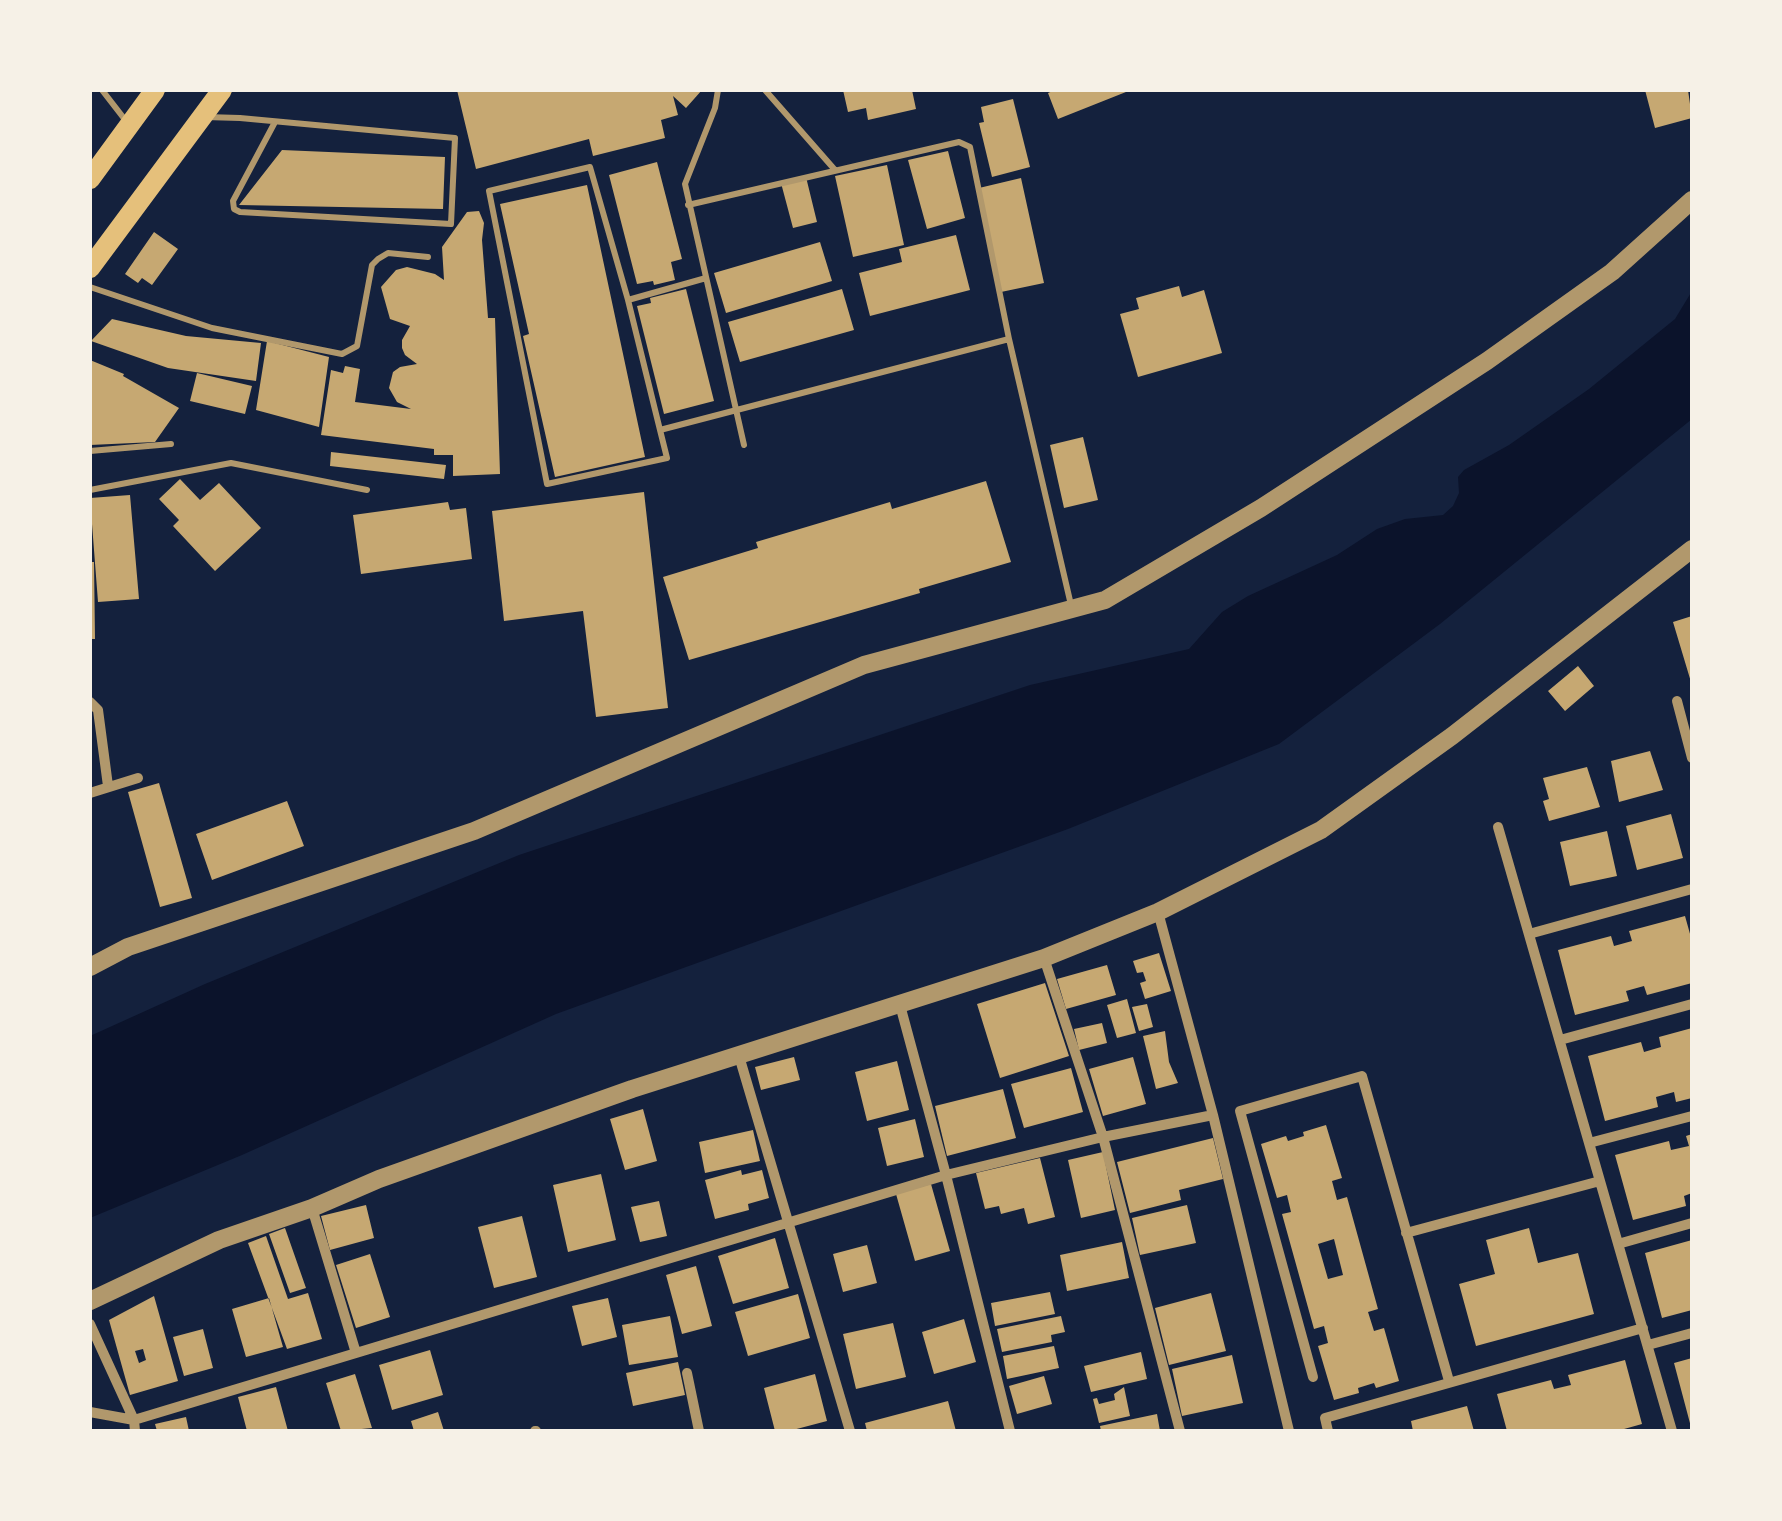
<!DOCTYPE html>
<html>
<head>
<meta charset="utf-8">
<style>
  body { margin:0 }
  #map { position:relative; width:1782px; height:1521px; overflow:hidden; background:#14213d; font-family:"PT Sans",sans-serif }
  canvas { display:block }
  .frame { position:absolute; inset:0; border:92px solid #f6f1e7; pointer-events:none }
</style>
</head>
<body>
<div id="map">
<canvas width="1782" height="1521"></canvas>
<div class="frame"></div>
</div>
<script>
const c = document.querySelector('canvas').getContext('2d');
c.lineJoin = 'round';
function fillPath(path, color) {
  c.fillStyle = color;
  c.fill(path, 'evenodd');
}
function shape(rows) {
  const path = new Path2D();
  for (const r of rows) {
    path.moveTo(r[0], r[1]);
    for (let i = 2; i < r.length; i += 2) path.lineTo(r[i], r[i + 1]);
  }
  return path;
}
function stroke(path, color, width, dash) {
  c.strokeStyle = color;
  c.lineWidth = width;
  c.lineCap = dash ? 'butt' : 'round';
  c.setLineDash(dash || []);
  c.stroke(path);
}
fillPath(shape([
  [1692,291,1692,419,1440,624,1279,744,1068,829,556,1014,242,1155,90,1218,90,1036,205,984,519,855,1030,685,1189,649,1222,612,1248,596,1337,555,1377,529,1405,519,1443,515,1453,506,1459,493,1458,477,1464,470,1509,445,1589,389,1675,319]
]), '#0b132b');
fillPath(shape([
  [457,90,702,90,686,108,673,96,678,115,661,120,665,138,593,156,589,139,476,169],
  [843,90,912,90,916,109,868,120,866,108,848,112],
  [1055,90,1131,90,1058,119,1048,93],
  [1645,90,1688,90,1692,118,1655,128],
  [1013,99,1030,167,992,177,979,123,984,122,981,107],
  [282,150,445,157,443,209,239,205],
  [948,151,965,218,927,229,908,160],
  [657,162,682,259,671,262,675,280,654,285,653,281,637,284,609,175],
  [887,165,904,245,853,257,835,176],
  [806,177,817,222,793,228,781,183],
  [1021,178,1044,283,1001,292,979,188],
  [587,185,645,457,555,477,523,336,529,334,500,204],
  [479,211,484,223,482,240,488,318,495,318,500,474,453,476,453,455,434,455,434,449,321,435,331,370,343,373,345,366,360,369,355,402,411,409,397,402,389,388,393,372,400,367,417,364,405,355,402,348,402,340,410,326,390,319,381,287,396,270,407,267,435,274,444,280,442,247,467,212],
  [154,232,178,249,152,285,142,278,138,283,125,274],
  [956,235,970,290,870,316,859,273,902,262,899,249],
  [820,242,832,281,726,313,714,273],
  [1179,286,1182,297,1204,290,1222,353,1138,377,1120,314,1139,309,1136,298],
  [686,289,714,401,664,414,637,306,651,303,650,298],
  [842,289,854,330,740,362,728,322],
  [112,319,186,336,261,343,256,381,168,368,91,341],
  [267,341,329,357,319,427,256,410],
  [90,360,124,374,123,376,179,408,155,442,90,445],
  [197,373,252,386,245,414,190,401],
  [1083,437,1098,500,1064,508,1050,445],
  [331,452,446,465,444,479,330,466],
  [180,479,200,500,219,483,261,528,215,571,173,526,179,520,159,499],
  [986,481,1011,562,919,589,920,593,689,660,663,577,758,548,756,542,890,502,892,509],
  [644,492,668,708,596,717,583,611,504,621,492,511],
  [130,495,139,599,98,602,90,498],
  [448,502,450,510,466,508,472,559,361,574,353,515],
  [90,562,94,562,95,639,90,639],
  [1692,616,1692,682,1691,682,1673,622],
  [1578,666,1594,686,1565,711,1548,691],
  [1650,751,1663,790,1619,802,1611,761],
  [1587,767,1600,807,1549,821,1543,801,1549,799,1543,778],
  [159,783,192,898,160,907,128,792],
  [287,801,304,846,212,880,196,834],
  [1671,814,1683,858,1637,870,1626,826],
  [1607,831,1617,876,1570,886,1560,842],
  [1685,916,1692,941,1692,983,1647,995,1644,986,1626,991,1629,1001,1575,1015,1558,950,1611,936,1614,946,1632,941,1629,931],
  [1159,953,1171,991,1145,999,1140,983,1146,981,1143,972,1137,973,1133,961],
  [1107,965,1116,995,1066,1009,1057,979],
  [1045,983,1069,1056,1000,1078,977,1004],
  [1127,999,1136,1033,1117,1038,1107,1005],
  [1147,1004,1153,1027,1139,1031,1132,1007],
  [1102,1023,1107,1043,1079,1050,1074,1029],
  [1692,1028,1692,1098,1676,1102,1674,1092,1656,1097,1658,1107,1605,1121,1588,1056,1641,1042,1644,1052,1661,1047,1659,1037],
  [1165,1031,1169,1062,1178,1083,1156,1089,1143,1036],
  [794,1057,800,1080,761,1090,755,1067],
  [1133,1057,1146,1104,1103,1116,1089,1069],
  [897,1061,909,1110,867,1121,855,1072],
  [1071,1068,1083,1112,1024,1128,1011,1084],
  [1003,1089,1016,1138,947,1156,935,1106],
  [643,1109,657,1161,625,1170,610,1119],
  [915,1119,924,1157,887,1166,878,1128],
  [1326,1125,1342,1178,1332,1181,1337,1200,1347,1197,1378,1309,1368,1312,1374,1331,1384,1328,1399,1381,1376,1388,1374,1383,1358,1388,1359,1393,1334,1400,1318,1346,1328,1343,1324,1326,1314,1329,1282,1214,1291,1212,1287,1195,1277,1198,1261,1144,1286,1136,1288,1141,1304,1136,1303,1132],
  [1334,1239,1343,1275,1328,1279,1318,1244],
  [753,1130,760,1161,705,1173,699,1142],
  [1692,1134,1692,1193,1684,1196,1686,1206,1633,1220,1615,1155,1669,1141,1671,1150,1689,1146,1686,1136],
  [1213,1138,1223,1179,1179,1190,1181,1200,1130,1213,1117,1162],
  [1103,1152,1115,1210,1081,1218,1068,1160],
  [1040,1158,1055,1217,1028,1224,1024,1208,1001,1214,999,1206,985,1209,976,1173],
  [741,1170,742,1175,762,1170,769,1198,748,1204,749,1210,715,1219,705,1180],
  [601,1174,616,1240,568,1252,553,1185],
  [931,1184,950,1251,915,1261,896,1194],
  [659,1201,667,1236,640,1242,631,1207],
  [366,1205,374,1238,330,1250,321,1216],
  [1187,1205,1196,1243,1140,1255,1132,1218],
  [522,1216,537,1277,494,1288,478,1227],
  [285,1228,306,1288,290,1293,269,1234],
  [1529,1228,1538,1263,1578,1253,1594,1314,1476,1346,1459,1284,1495,1274,1486,1240],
  [266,1236,288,1299,308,1293,322,1339,287,1349,248,1243],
  [775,1238,789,1288,733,1304,718,1256],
  [1692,1240,1692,1310,1662,1318,1645,1253],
  [1122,1242,1129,1278,1067,1291,1060,1255],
  [867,1245,877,1283,843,1292,833,1254],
  [370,1254,390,1317,356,1328,336,1265],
  [696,1266,712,1326,682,1334,666,1275],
  [1050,1292,1055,1314,995,1326,991,1303],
  [1211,1293,1226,1351,1169,1365,1155,1308],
  [798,1294,810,1338,748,1356,735,1312],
  [154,1296,178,1381,130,1395,109,1320],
  [143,1349,146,1360,139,1363,135,1351],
  [269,1298,283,1347,246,1357,232,1309],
  [608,1298,617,1337,582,1346,572,1306],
  [670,1316,678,1357,629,1365,622,1325],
  [1061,1316,1065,1332,1051,1335,1052,1342,1002,1352,997,1329],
  [964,1319,976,1362,934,1374,922,1332],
  [893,1323,906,1377,856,1389,843,1334],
  [203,1329,213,1368,184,1376,173,1337],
  [1054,1346,1059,1368,1007,1379,1003,1356],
  [430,1350,443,1395,392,1410,379,1365],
  [1141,1352,1147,1379,1091,1392,1084,1366],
  [1232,1355,1243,1403,1182,1416,1172,1369],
  [1692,1358,1692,1427,1691,1427,1674,1363],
  [1625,1360,1642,1424,1617,1431,1507,1431,1497,1394,1551,1380,1554,1389,1571,1385,1568,1375],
  [678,1362,685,1395,633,1406,626,1373],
  [355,1374,372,1428,341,1431,326,1383],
  [815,1374,827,1421,789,1431,775,1431,764,1388],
  [1044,1376,1052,1404,1017,1414,1009,1386],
  [276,1387,288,1431,247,1431,238,1397],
  [1124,1387,1130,1416,1099,1423,1093,1399,1097,1398,1099,1404,1115,1400,1114,1394],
  [948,1401,956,1431,867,1431,865,1423],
  [1467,1406,1474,1431,1413,1431,1411,1421],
  [438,1412,444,1431,414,1431,411,1421],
  [1157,1414,1160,1431,1101,1431,1100,1426],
  [186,1417,189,1431,157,1431,155,1424]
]), '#c6a872');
stroke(shape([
  [102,90,126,121],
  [718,90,715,108,685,184,744,445],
  [765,90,835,170],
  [205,117,240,118,455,138,451,224,240,212,234,209,233,201,275,122],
  [688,205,959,142,970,147,1009,339],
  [90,287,212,328,342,354,357,346,372,265,378,259,388,253,428,257],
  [628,300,660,430,1009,339,1071,605],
  [660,430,667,458,547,484,489,191,590,167,628,300,706,278],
  [90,451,171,444],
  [90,490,231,463,367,490]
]), '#b1986c', 6);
stroke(shape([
  [1677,701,1692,758],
  [90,702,98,710,108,786],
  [90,793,138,778],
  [1498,827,1672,1431],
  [1158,912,1213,1115,1289,1431],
  [1529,934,1692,889],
  [1044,958,1103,1137,1180,1431],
  [900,1005,946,1175,1010,1431],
  [1560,1040,1692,1004],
  [739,1056,850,1431],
  [1589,1143,1692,1116],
  [312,1208,356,1353],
  [1406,1233,1600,1181],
  [1618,1244,1692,1223],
  [90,1324,134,1420,135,1431],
  [1648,1345,1692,1333],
  [687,1373,699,1431],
  [1313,1377,1240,1111,1362,1076,1449,1381],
  [90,1412,134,1420,946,1175,1103,1137,1213,1115],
  [535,1431,536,1431],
  [1328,1431,1325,1418,1643,1328]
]), '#b1986c', 10);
stroke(shape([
  [90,967,128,947,474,831,864,665,1105,600,1261,508,1487,361,1612,272,1692,200],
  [90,1301,219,1240,312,1208,379,1179,632,1089,1044,958,1158,912,1321,830,1452,736,1692,549]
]), '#b1986c', 18);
stroke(shape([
  [90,179,155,90],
  [90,268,222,90]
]), '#e5c07b', 20);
</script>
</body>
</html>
